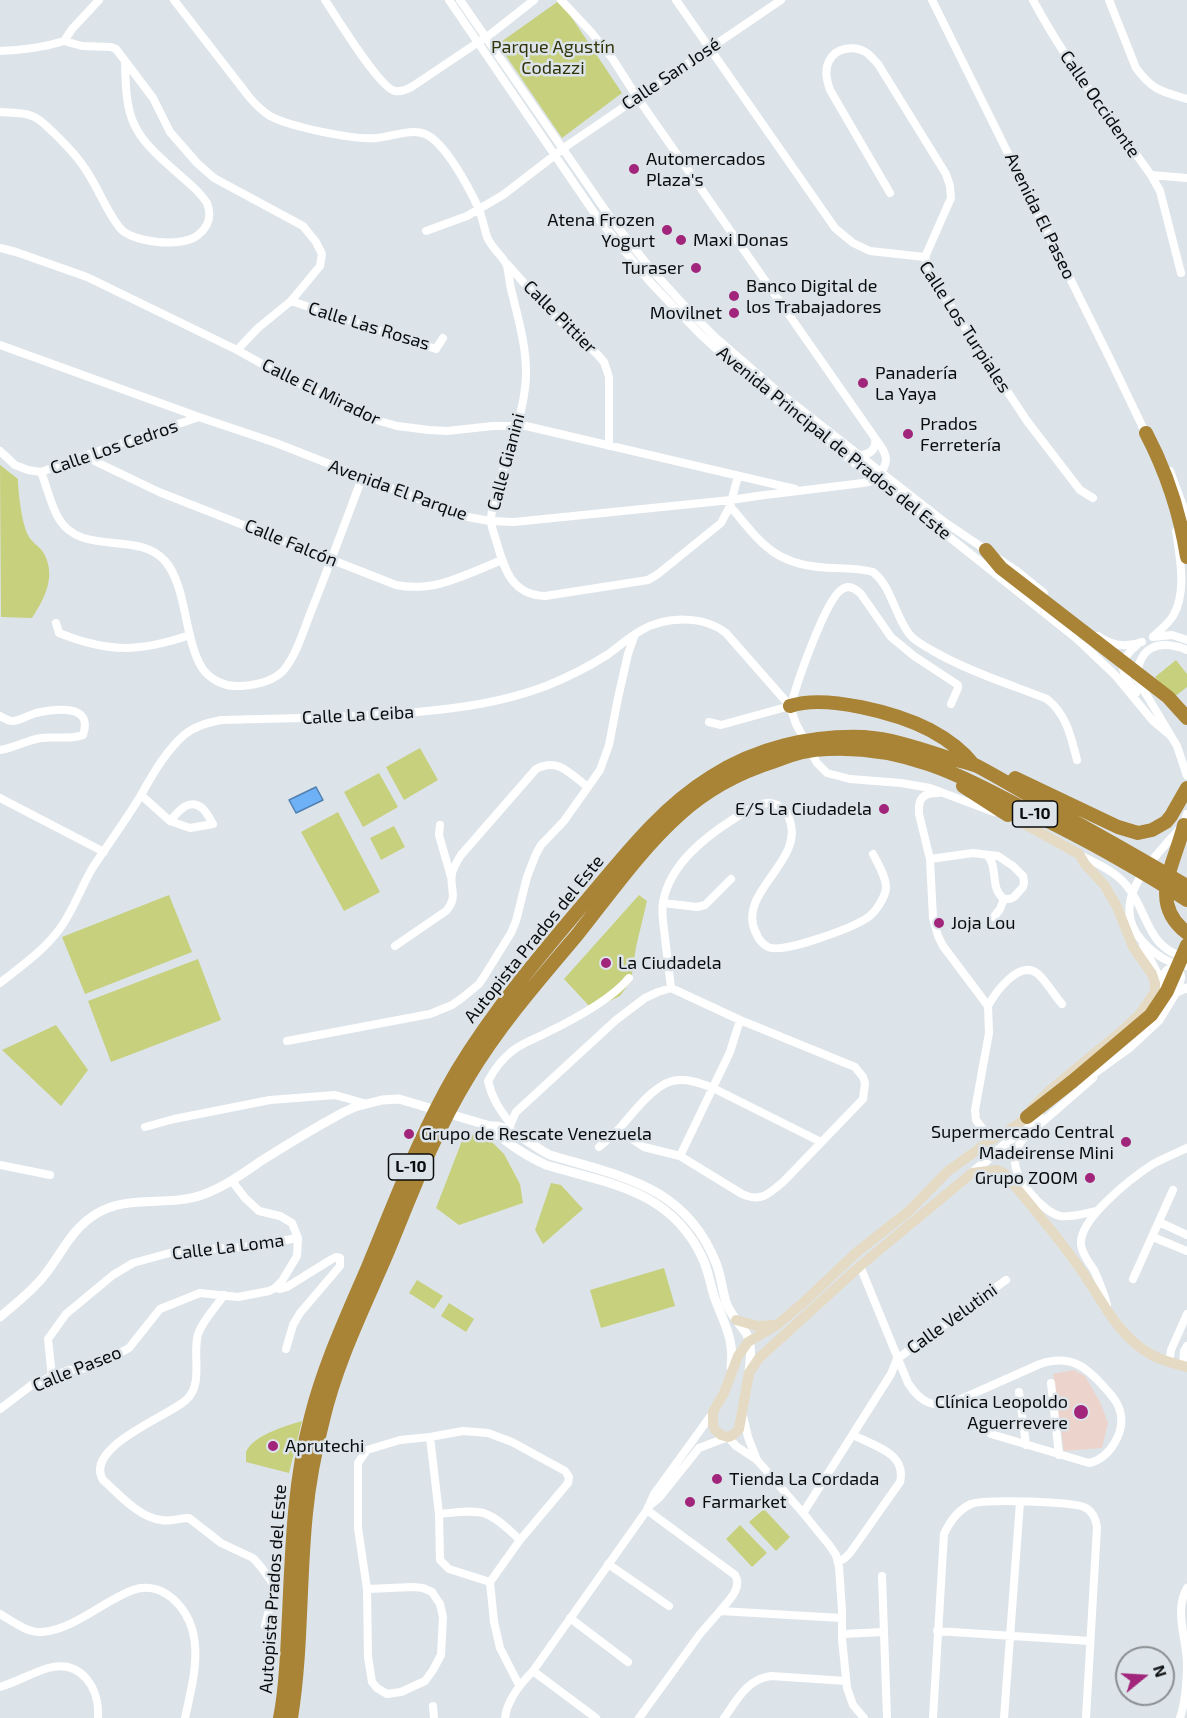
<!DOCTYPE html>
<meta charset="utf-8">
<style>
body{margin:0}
#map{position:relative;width:1187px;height:1718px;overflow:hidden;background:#dde4e9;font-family:"Exo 2",sans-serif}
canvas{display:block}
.north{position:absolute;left:1115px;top:1646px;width:60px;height:60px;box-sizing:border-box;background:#dde4e9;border:2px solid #898e91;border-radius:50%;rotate:72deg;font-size:16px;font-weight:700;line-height:24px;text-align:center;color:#0a0c0e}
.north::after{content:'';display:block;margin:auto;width:21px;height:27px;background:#a1267b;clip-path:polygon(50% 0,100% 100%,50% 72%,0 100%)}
</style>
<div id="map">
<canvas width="1187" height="1718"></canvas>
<div class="north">N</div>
</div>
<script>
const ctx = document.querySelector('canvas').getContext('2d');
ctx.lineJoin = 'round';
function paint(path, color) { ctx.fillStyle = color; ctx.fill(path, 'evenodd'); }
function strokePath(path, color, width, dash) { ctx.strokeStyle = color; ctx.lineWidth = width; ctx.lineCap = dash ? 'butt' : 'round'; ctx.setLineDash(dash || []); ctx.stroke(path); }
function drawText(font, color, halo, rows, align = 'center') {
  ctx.font = font + ' "Exo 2",sans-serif'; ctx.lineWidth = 5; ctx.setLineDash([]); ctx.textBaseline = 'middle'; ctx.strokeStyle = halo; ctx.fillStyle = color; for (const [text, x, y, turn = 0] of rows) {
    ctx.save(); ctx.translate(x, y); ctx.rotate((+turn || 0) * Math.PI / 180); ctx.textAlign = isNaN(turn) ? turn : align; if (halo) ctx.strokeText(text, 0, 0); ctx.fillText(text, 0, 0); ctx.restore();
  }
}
paint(new Path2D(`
 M1074,1370L1085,1376L1100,1402L1108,1423L1102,1448L1064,1451L1053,1374Z`), '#ecd3cb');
paint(new Path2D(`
 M560,0L622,93L562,138L498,44Z
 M0,465L18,479C18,492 22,524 28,535C31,542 39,546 43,552C57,575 45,598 32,618L1,617Z
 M1176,660L1187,674V687L1173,698L1155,677Z
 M420,748L438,780L404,800L386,767Z
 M379,773L398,807L363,827L344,792Z
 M338,812L380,892L344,911L301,832Z
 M394,826L405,847L381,860L370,838Z
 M169,895L192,952L85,994L62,937Z
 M639,895L647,901L636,947L631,981L620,996L592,1009L564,979Z
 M198,959L221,1020L111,1062L88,1001Z
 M56,1025L88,1070L61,1106L2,1050Z
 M465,1133L490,1140L504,1154L520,1184L523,1203L459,1225L436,1208Z
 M551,1183L561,1185L583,1209L543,1244L535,1230Z
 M664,1268L675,1306L601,1328L590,1290Z
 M417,1280L443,1296L434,1309L409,1293Z
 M449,1303L474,1319L466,1332L441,1316Z
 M302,1421L289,1473L246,1462C246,1460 246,1453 246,1452C253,1435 286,1426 302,1421Z
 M764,1509L790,1537L776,1551L749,1522Z
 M740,1525L767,1553L752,1567L726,1539Z`), '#c7d07d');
const water = new Path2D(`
 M316,787L323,800L296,813L289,800Z`);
paint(water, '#6eb1f7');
strokePath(water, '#5080b1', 1.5);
strokePath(new Path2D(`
 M174,0L250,98C256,105 262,111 270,116C291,127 353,140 376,138C391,137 411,128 425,134C445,142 469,188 478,207C482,216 484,227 487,237C492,249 505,258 507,266C509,274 509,281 511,289C518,318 527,347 526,378C524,407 515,434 506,461C500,480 493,499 491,518C490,525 494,533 496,540C504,568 511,595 545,596L648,580L658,574L721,523L730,506L738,476
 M325,0C336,16 379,88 395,91C401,92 408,89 413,86L492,33L534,0
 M449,0L597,217L650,282L699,333L737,368L860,468L889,489L1076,638L1115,675L1153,721L1171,736
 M460,0L612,220L650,268L691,313L715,337L776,390L943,521L989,552
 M561,0L591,32L612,58L637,97L875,438C877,449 870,455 860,455
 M676,0L835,228L853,243L870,251L925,257
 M932,0L1110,359L1146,434
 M1033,0C1066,62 1110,118 1151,175L1187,178
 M1109,0L1136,68C1152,90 1162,92 1187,99
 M64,41L82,46L111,47L116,49L153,98L170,132L197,163L214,178L303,226L316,242L322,254L320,266L291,301L258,328L237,350
 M64,41L72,29L99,0
 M0,51C23,50 42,48 64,41
 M0,112C10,113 22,112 32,116C41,119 47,127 54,133C67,146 80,159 89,175C100,192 107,212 120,228C132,243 183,248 198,235C209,226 212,216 207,203C199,190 185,180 174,170C130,132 126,118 125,61
 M1151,175L1160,191L1181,273
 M890,193L830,90C827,81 824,71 829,61C836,47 855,45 867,53C871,56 874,60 878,64L946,174L950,186L951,198L925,257
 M426,231L467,216L503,195L568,145L781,0
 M0,248L16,252L87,277L237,350L282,375L366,417L397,426L429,430L447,431L493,426H526L795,489
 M925,257L929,270L937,285L1027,421L1080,490L1093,498
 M507,264L551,313L597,354L604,362L609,377V446
 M291,301L436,349L443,338
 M0,345L199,417L276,443L462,516L490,521L514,522L731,500L757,496L863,483L876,480C890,461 889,457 875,438
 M0,451L15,465L28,470L41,472L84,456L199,417
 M84,456L159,492L396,585C434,593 467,574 502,560
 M1170,471L1187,517
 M41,472C47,487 51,506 59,519C82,557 138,530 165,561C187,586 184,639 202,668C211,681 226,687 241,686C256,685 272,682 283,671C296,656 303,632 310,614C328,569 345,523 362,478
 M730,506C758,539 771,562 818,567C836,569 855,567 873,572C892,587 895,617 910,635C916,642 925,646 933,651C968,671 1009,684 1047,699C1067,715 1071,737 1077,760
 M999,559L1017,571L1044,593
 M56,623L59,633C109,653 140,652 190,635
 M1098,636C1112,646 1126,648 1142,642
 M1153,637C1160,630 1168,624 1173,616C1187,593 1180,557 1176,531
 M1153,637L1172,635L1187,640
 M1187,650C1159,639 1138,646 1137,679L1177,746L1187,776
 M1136,693C1122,673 1115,663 1137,645
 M791,706C796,685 825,601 841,590C848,584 855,588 861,594L891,637L914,656L958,685V688L951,704
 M0,716C4,718 8,721 13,721C21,720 29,715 36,713C55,709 94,703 83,735C70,740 55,736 41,738C27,740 14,748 0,750
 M709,722L721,725L790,706
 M938,793C922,793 918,799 919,814L930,859L933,918L938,936L943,946L988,1006L989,1033L975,1110L976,1120L991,1140
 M141,795L170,821L190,828L213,824C210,819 206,811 202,808C188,797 177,813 170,821
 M0,798L104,852
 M1187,814C1184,827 1174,834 1166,844C1142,871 1111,908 1143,942C1154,954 1170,965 1187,966
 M440,825L439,835L451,877
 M1080,855C1096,863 1116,872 1127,886C1150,915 1145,945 1185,958
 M930,859L973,853L998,856L1013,866L1023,876L1024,882L1023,887L1014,897L1010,899H1004C989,888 999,867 987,855
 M663,903L697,907L705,905L731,879
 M994,917L1000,909L1004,899
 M1143,945L1161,980
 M395,946L446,911C459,896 449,889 452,873C454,866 458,860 461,855L536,769C558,757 570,774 588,787
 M0,983C21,966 45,950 61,927C74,909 81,887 93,867C109,843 126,820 141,795C153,774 165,752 184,735C195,726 207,723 221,720C286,718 352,718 417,712C461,708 504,702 546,686C566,678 588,667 607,655C618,647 628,638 640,631C665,616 703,615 726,633L790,706L796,724L817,763L827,773L850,779L901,783L930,788L994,812
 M671,988C669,972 667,955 665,938C664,927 661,914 663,902C670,864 705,837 735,818C747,811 763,798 777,805C782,807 787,812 789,818C807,861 735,892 756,933C758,938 762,944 768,947C783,954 852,928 867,918C875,913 885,898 886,888C886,876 878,864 873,854
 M1158,991C1160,985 1161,975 1166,971C1171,966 1181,969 1181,977C1181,981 1178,988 1176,992
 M988,1006C995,993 1020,958 1038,974C1047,982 1054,995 1062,1004
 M287,1041L430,1014L452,1005L462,998L479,984L485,975L511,933L516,921L527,877L536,854L541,845L564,821L600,770L609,745L618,698L628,654L635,634
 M1093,1078L1023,1139C1018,1145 1015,1153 1015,1160C1014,1179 1043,1212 1060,1216C1071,1218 1086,1213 1097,1211
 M510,1123C499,1109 492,1098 488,1081C494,1070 501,1060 511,1052C520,1044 532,1040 544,1034C571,1021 610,1001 629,978
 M145,1127L174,1119L270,1100L335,1095L367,1104
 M506,1134L516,1112L616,1020L645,998L658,992L671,988L740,1020L855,1067L863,1077L865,1083L863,1099L784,1181C770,1193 761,1203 742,1194L680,1156L644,1147L618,1130
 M599,1147C605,1142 611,1137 617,1131C631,1116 651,1087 672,1081C687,1078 700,1083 713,1088L821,1142
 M680,1156L730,1052L740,1020
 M0,1165L50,1175
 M1159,1222L1187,1235
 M1153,1237L1187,1251
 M860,1266L908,1383C919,1400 929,1407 950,1404L1040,1364C1070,1354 1086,1366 1105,1388C1111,1395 1118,1402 1120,1411C1126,1432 1109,1459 1089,1463L991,1434
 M1133,1279L1173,1190
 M275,1288L280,1289L287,1287L332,1259L336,1257L340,1258V1266L300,1313L293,1325L286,1349
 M224,1295C216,1307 203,1320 198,1334C192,1354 204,1385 186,1400C169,1416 83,1447 103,1480C119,1494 138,1517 161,1520C170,1522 179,1518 189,1518L221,1543L253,1558L261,1567L271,1581L273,1588L272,1598L265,1626
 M1107,1305C1104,1293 1099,1281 1094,1270C1089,1263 1082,1254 1081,1245C1078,1219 1133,1177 1153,1164C1164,1158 1176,1153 1187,1148
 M897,1359L1006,1280
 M1169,1362L1171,1350L1187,1314
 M1183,1366L1184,1351L1187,1346
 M52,1377L48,1339L66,1314L113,1275L133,1263L177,1251L244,1247L298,1238
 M1051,1383L1059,1455
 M1019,1392L1026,1445
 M0,1409L33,1384L69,1370L87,1368L105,1361L129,1348L160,1309L200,1293L238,1297L269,1291L275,1288L282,1281L297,1256L298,1238L292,1223L280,1216L259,1211L245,1198L232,1181
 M743,1416L748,1437L757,1460
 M430,1437L439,1514L440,1560L449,1569L490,1582
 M648,1507L659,1498L699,1448L728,1437L736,1446L757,1460L803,1513L830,1546L836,1555L839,1567L842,1610V1639L847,1688L853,1705L864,1718
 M647,1510L735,1575C743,1588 728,1601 720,1611
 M803,1513L891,1374L897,1359
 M439,1514C452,1513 474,1509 486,1514C499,1519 510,1531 520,1540
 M838,1562L845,1558L850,1553L900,1482C907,1453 874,1446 853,1435
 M608,1564L669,1606
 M882,1576L887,1718
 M367,1589L413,1587L423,1588L432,1592L440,1604L443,1617L441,1655L433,1670L425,1681L401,1692L387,1694L377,1688L372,1682L368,1657L367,1589L358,1528V1463L367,1450L400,1440L430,1437L463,1431L488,1433L512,1442L565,1471L569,1477L568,1483L520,1540L490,1582L494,1622L500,1648L519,1685
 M0,1614C12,1621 27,1633 42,1632C75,1629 103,1601 133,1590C147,1585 161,1589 172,1598C208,1629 194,1677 185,1718
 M570,1618L628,1662
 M937,1631L1090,1641
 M842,1634L884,1632
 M533,1671L596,1718
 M0,1687C16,1682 32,1673 48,1668C82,1659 100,1689 98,1718
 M433,1706L434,1718
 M505,1718C507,1700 521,1683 533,1671L647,1510L654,1494L712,1414
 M639,1718L700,1634L720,1611L842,1618
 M724,1718C737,1700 747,1679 771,1676L846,1681
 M933,1718L944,1534C950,1521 958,1510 971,1504C984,1499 1074,1501 1086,1508C1093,1512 1096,1520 1097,1527L1086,1718
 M1004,1718L1020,1502
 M1180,1718C1186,1700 1187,1680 1187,1662C1186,1637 1174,1610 1187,1588`), '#fff', 8);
strokePath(new Path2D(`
 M1076,1086L1130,1047L1159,1020L1176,992L1187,988
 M490,1126C504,1142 527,1156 546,1165C610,1184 670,1190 702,1257C708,1269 710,1283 714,1296C723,1322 735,1339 731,1367
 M972,1173L1039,1115
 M0,1317C15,1304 31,1292 43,1277C61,1255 71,1229 96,1214C128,1194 167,1207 202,1195C224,1187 242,1174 261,1161C288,1144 316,1127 344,1112L355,1107L382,1100L399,1099L490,1126C510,1124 531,1146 550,1155C620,1176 685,1185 716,1263C721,1275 722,1289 726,1302C730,1315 739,1322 746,1333C753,1345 750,1360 749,1373`), '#fff', 9);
strokePath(new Path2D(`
 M1008,815L1079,854L1085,864L1105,886L1117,907L1133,947L1152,974L1155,983V992L1139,1015L1124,1029L1050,1090L1032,1108L1027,1117L1017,1125L991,1140L948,1171L909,1211L857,1252L805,1301L777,1325L748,1342L738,1356L724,1393L713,1412V1425L715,1430L721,1435L728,1437L733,1435L739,1429L749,1373L759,1358L860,1266L972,1173L996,1170L1004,1173C1029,1203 1054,1232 1076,1263C1101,1296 1115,1335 1152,1355C1163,1361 1175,1364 1187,1367
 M736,1320L757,1326L774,1325`), '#e5dac3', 10);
strokePath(new Path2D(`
 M1146,433C1167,473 1180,513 1187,557
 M986,550L1001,568L1168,697L1187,718
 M790,706C826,694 897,713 930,730C947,739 962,750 974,765
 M1015,778L1118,827L1138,833L1152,830L1166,822L1171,816L1187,788
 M963,786L1008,815
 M1184,825C1175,864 1147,902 1187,933
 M1027,1117L1073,1081L1151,1015L1167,991L1187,945
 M280,1718C287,1684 287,1649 289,1615C292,1548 294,1481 311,1417C324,1365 347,1316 368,1267C395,1202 421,1132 457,1071C494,1010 541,954 587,900C625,855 661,808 711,777C756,748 811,735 864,737C893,739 921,749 949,758C959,761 970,762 979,767C1007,782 1035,799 1062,815C1104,838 1146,862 1187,886
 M291,1718C302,1650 299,1581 306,1513C309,1482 315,1451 323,1420C336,1364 362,1311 385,1258C410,1198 433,1135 467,1079C498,1027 538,981 577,935C609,895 641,849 679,815C706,790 740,772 775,761C792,754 810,749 828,749C909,745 967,779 1036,815C1064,829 1092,843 1119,859C1142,872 1165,886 1187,900`), '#a98336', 14);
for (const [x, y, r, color] of [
 [634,169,6,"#a1267b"],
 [667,230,6,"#a1267b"],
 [681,240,6,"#a1267b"],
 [696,268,6,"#a1267b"],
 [734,296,6,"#a1267b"],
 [734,313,6,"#a1267b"],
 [863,383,6,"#a1267b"],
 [908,434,6,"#a1267b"],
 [884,809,6,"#a1267b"],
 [939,923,6,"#a1267b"],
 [606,963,6,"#a1267b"],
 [409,1134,6,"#a1267b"],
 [1126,1142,6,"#a1267b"],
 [1090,1178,6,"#a1267b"],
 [1081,1412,8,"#a1267b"],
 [273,1446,6,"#a1267b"],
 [717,1479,6,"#a1267b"],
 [690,1502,6,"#a1267b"]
]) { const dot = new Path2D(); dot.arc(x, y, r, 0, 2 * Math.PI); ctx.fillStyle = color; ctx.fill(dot); strokePath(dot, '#dde4e9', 2); }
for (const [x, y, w] of [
 [1035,814,45],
 [411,1167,45]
]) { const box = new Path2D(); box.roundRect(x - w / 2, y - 13, w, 26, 4.5); ctx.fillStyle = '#dde4e9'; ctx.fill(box); strokePath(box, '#0a0c0e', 1.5); }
drawText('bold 16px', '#0a0c0e', null, [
 ["L-10",1035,814],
 ["L-10",411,1167]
]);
drawText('18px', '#31340a', '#dde4e9', [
 ["Parque Agustín",553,47],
 ["Codazzi",553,68]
]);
drawText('18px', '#0a0c0e', '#dde4e9', [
 ["Calle San José",671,74,-34],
 ["Calle Occidente",1100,104,55],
 ["Avenida El Paseo",1040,216,64],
 ["Calle Pittier",560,317,45],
 ["Calle Las Rosas",369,326,17],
 ["Calle Los Turpiales",965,327,57],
 ["Calle El Mirador",321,392,26],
 ["Avenida Principal de Prados del Este",834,443,39],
 ["Calle Los Cedros",114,447,-19],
 ["Calle Gianini",506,462,-75],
 ["Avenida El Parque",398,490,20],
 ["Calle Falcón",291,543,22],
 ["Calle La Ceiba",358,715,-3],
 ["Autopista Prados del Este",534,939,-51],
 ["Calle La Loma",228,1247,-7],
 ["Calle Velutini",952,1319,-36],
 ["Calle Paseo",77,1369,-22],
 ["Autopista Prados del Este",273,1589,-86]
]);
drawText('18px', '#0a0c0e', '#dde4e9', [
 ["Automercados",646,159],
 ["Plaza's",646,180],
 ["Atena Frozen",655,220,"right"],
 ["Yogurt",655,241,"right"],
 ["Maxi Donas",693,240],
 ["Turaser",684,268,"right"],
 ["Banco Digital de",746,286],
 ["los Trabajadores",746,307],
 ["Movilnet",722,313,"right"],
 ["Panadería",875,373],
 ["La Yaya",875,394],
 ["Prados",920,424],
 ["Ferretería",920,445],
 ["E/S La Ciudadela",872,809,"right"],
 ["Joja Lou",951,923],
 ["La Ciudadela",618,963],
 ["Supermercado Central",1114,1132,"right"],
 ["Madeirense Mini",1114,1153,"right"],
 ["Grupo de Rescate Venezuela",421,1134],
 ["Grupo ZOOM",1078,1178,"right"],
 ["Clínica Leopoldo",1068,1402,"right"],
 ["Aguerrevere",1068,1423,"right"],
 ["Aprutechi",285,1446],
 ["Tienda La Cordada",729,1479],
 ["Farmarket",702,1502]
], 'left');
</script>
